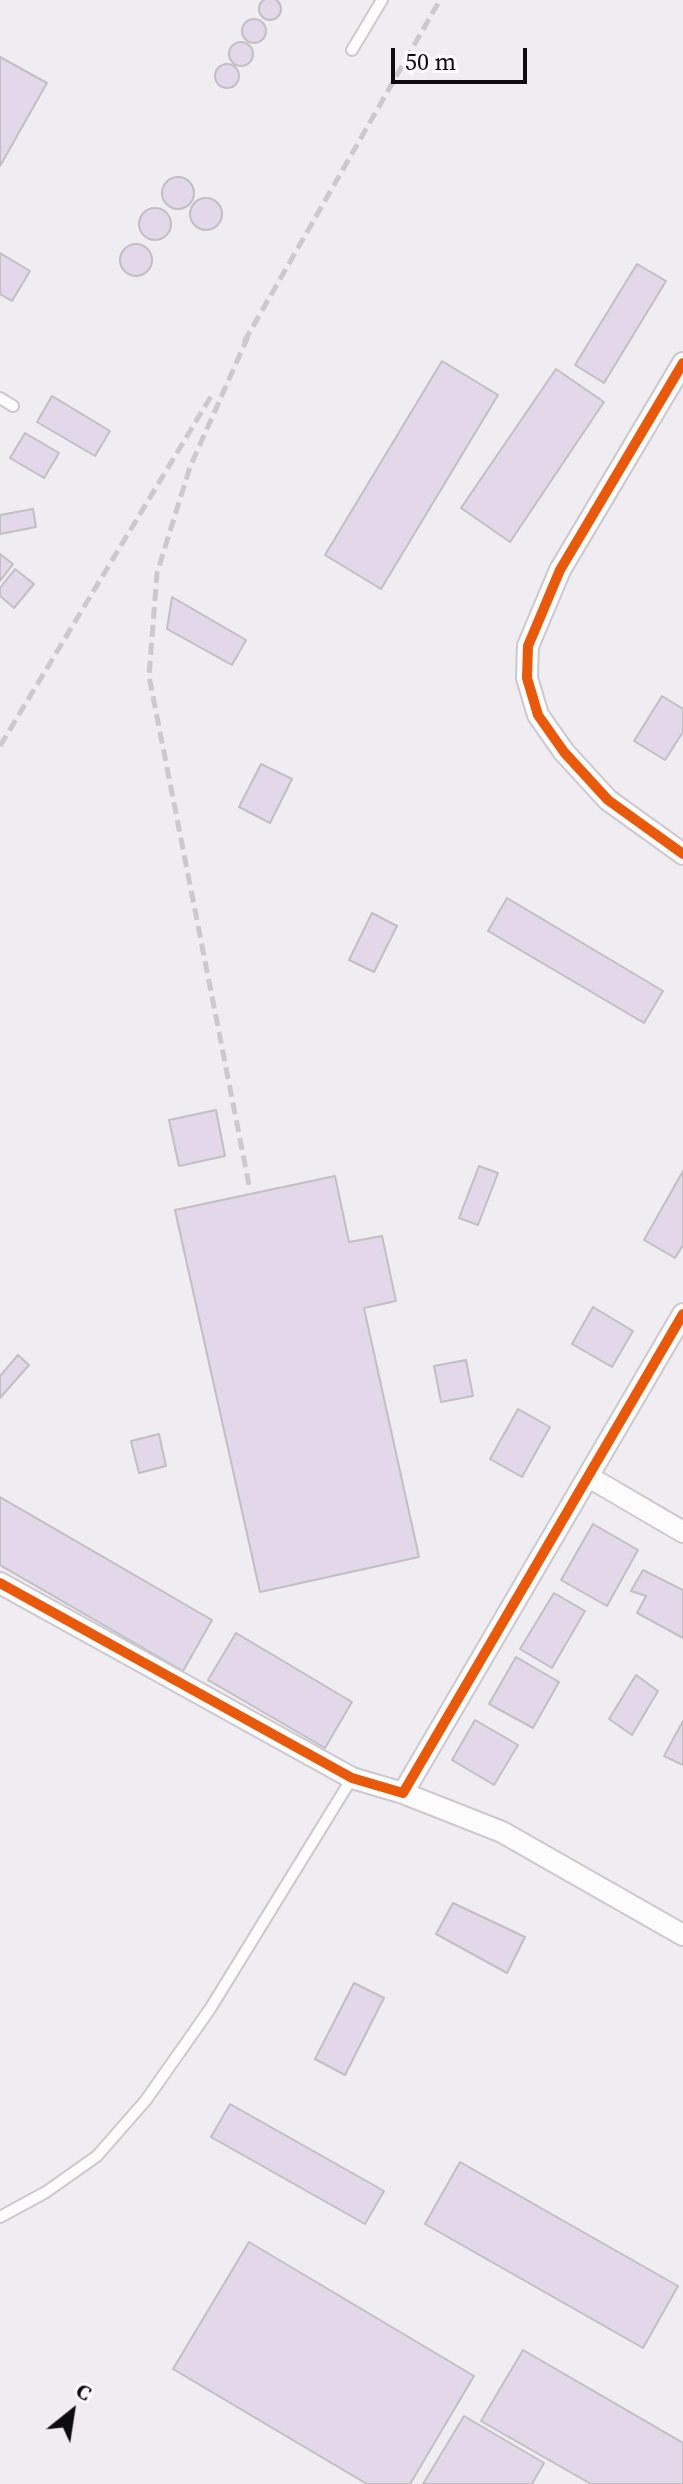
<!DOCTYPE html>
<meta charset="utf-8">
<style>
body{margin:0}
#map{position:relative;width:683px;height:2484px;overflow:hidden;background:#efedf1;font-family:"Source Serif 4",serif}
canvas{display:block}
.north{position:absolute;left:32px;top:2372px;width:80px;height:80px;-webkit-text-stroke:6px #fcf9ff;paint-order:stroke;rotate:30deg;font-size:22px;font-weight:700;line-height:32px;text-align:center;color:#0d0c0e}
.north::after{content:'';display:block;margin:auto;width:28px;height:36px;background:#0d0c0e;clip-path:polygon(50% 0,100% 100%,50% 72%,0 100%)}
.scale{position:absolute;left:391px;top:48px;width:136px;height:36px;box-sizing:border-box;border:4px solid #0d0c0e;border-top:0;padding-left:10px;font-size:24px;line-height:28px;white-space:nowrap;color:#0d0c0e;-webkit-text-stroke:6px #fcf9ff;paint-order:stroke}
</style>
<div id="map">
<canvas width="683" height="2484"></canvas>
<div class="north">С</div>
<div class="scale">50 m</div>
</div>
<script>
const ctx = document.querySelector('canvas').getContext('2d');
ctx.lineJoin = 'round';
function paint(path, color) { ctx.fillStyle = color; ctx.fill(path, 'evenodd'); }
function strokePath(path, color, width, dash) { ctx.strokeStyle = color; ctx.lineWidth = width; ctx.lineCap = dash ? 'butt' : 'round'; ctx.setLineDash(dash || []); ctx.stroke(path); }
const building = new Path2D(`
 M259 9a11 11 0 1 1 22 0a11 11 0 1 1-22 0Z
 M242 31a12 12 0 1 1 24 0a12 12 0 1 1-24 0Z
 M229 54a12 12 0 1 1 24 0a12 12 0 1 1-24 0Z
 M0,57L47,83L0,166Z
 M215 76a12 12 0 1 1 24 0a12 12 0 1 1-24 0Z
 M162 193a16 16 0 1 1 32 0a16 16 0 1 1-32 0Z
 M190 214a16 16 0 1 1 32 0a16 16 0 1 1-32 0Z
 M139 224a16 16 0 1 1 32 0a16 16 0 1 1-32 0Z
 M120 260a16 16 0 1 1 32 0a16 16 0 1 1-32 0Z
 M0,253L30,271L12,301L0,294Z
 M637,264L666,281L604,383L575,365Z
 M442,361L498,395L381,589L325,555Z
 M556,369L604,402L510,542L461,508Z
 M52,396L110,431L95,456L37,422Z
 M25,433L59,453L44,478L10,458Z
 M33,509L36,527L0,534V515Z
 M0,554L13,564L0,581Z
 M15,569L34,584L14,608L0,596V588Z
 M172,597L246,640L232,665L167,629Z
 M662,696L683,709V732L665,760L634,741Z
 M261,764L292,779L270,823L239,807Z
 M507,898L663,991L644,1023L488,931Z
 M372,913L397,926L374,972L349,960Z
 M216,1110L225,1156L179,1166L169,1120Z
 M479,1166L498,1173L478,1225L459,1218Z
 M683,1171V1245L675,1258L644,1240Z
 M335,1176L349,1242L382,1236L396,1301L364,1308L419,1557L260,1592L175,1210Z
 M593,1307L633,1331L612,1367L572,1344Z
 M18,1355L29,1365L0,1398V1376Z
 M466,1360L473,1396L441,1402L434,1366Z
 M518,1409L550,1427L522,1477L490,1459Z
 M159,1434L166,1466L139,1473L131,1441Z
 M0,1497L212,1620L183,1671L0,1565Z
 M593,1524L638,1550L607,1606L561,1580Z
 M643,1570L683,1590V1638L637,1613L646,1596L631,1591Z
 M554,1593L585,1611L552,1668L520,1649Z
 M236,1633L352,1702L325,1748L208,1680Z
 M516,1657L559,1682L533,1728L489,1704Z
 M636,1675L658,1691L632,1735L609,1719Z
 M475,1720L518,1745L494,1785L452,1760Z
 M683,1721V1765L664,1756Z
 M453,1903L525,1937L507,1973L436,1934Z
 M354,1983L384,1998L345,2075L315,2059Z
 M230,2104L384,2191L365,2224L211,2137Z
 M460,2162L678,2286L643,2348L425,2224Z
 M249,2242L474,2376L410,2484H367L173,2369Z
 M523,2350L683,2443V2484H591L481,2421Z
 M464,2416L544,2463L532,2484H423Z`);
paint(building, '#e2d8e9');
strokePath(building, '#c1bfc2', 2);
const service = new Path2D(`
 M352,50L382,0
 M0,398L13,406
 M0,2217L46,2192L97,2156L146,2100L210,2009L352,1778`);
const minor = new Path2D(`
 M683,363L560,570L528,646L527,678L538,715L564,752L608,800L683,854
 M589,1477L683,1532
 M0,1583L352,1778L403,1793L683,1314
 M403,1793L502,1832L683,1935`);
strokePath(service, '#cbc9cd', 14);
strokePath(minor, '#cbc9cd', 24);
strokePath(service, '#fdfcfd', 10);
strokePath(minor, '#fdfcfd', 20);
strokePath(new Path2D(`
 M244,342L440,0
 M0,746L213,393
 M249,1185L149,676L157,573L190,467L250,332`), '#cac9cb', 5, [12, 6]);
strokePath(new Path2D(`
 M683,363L560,570L528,646L527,678L538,715L564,752L608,800L683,854
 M0,1583L352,1778L403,1793L683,1314`), '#e8590c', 10);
</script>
